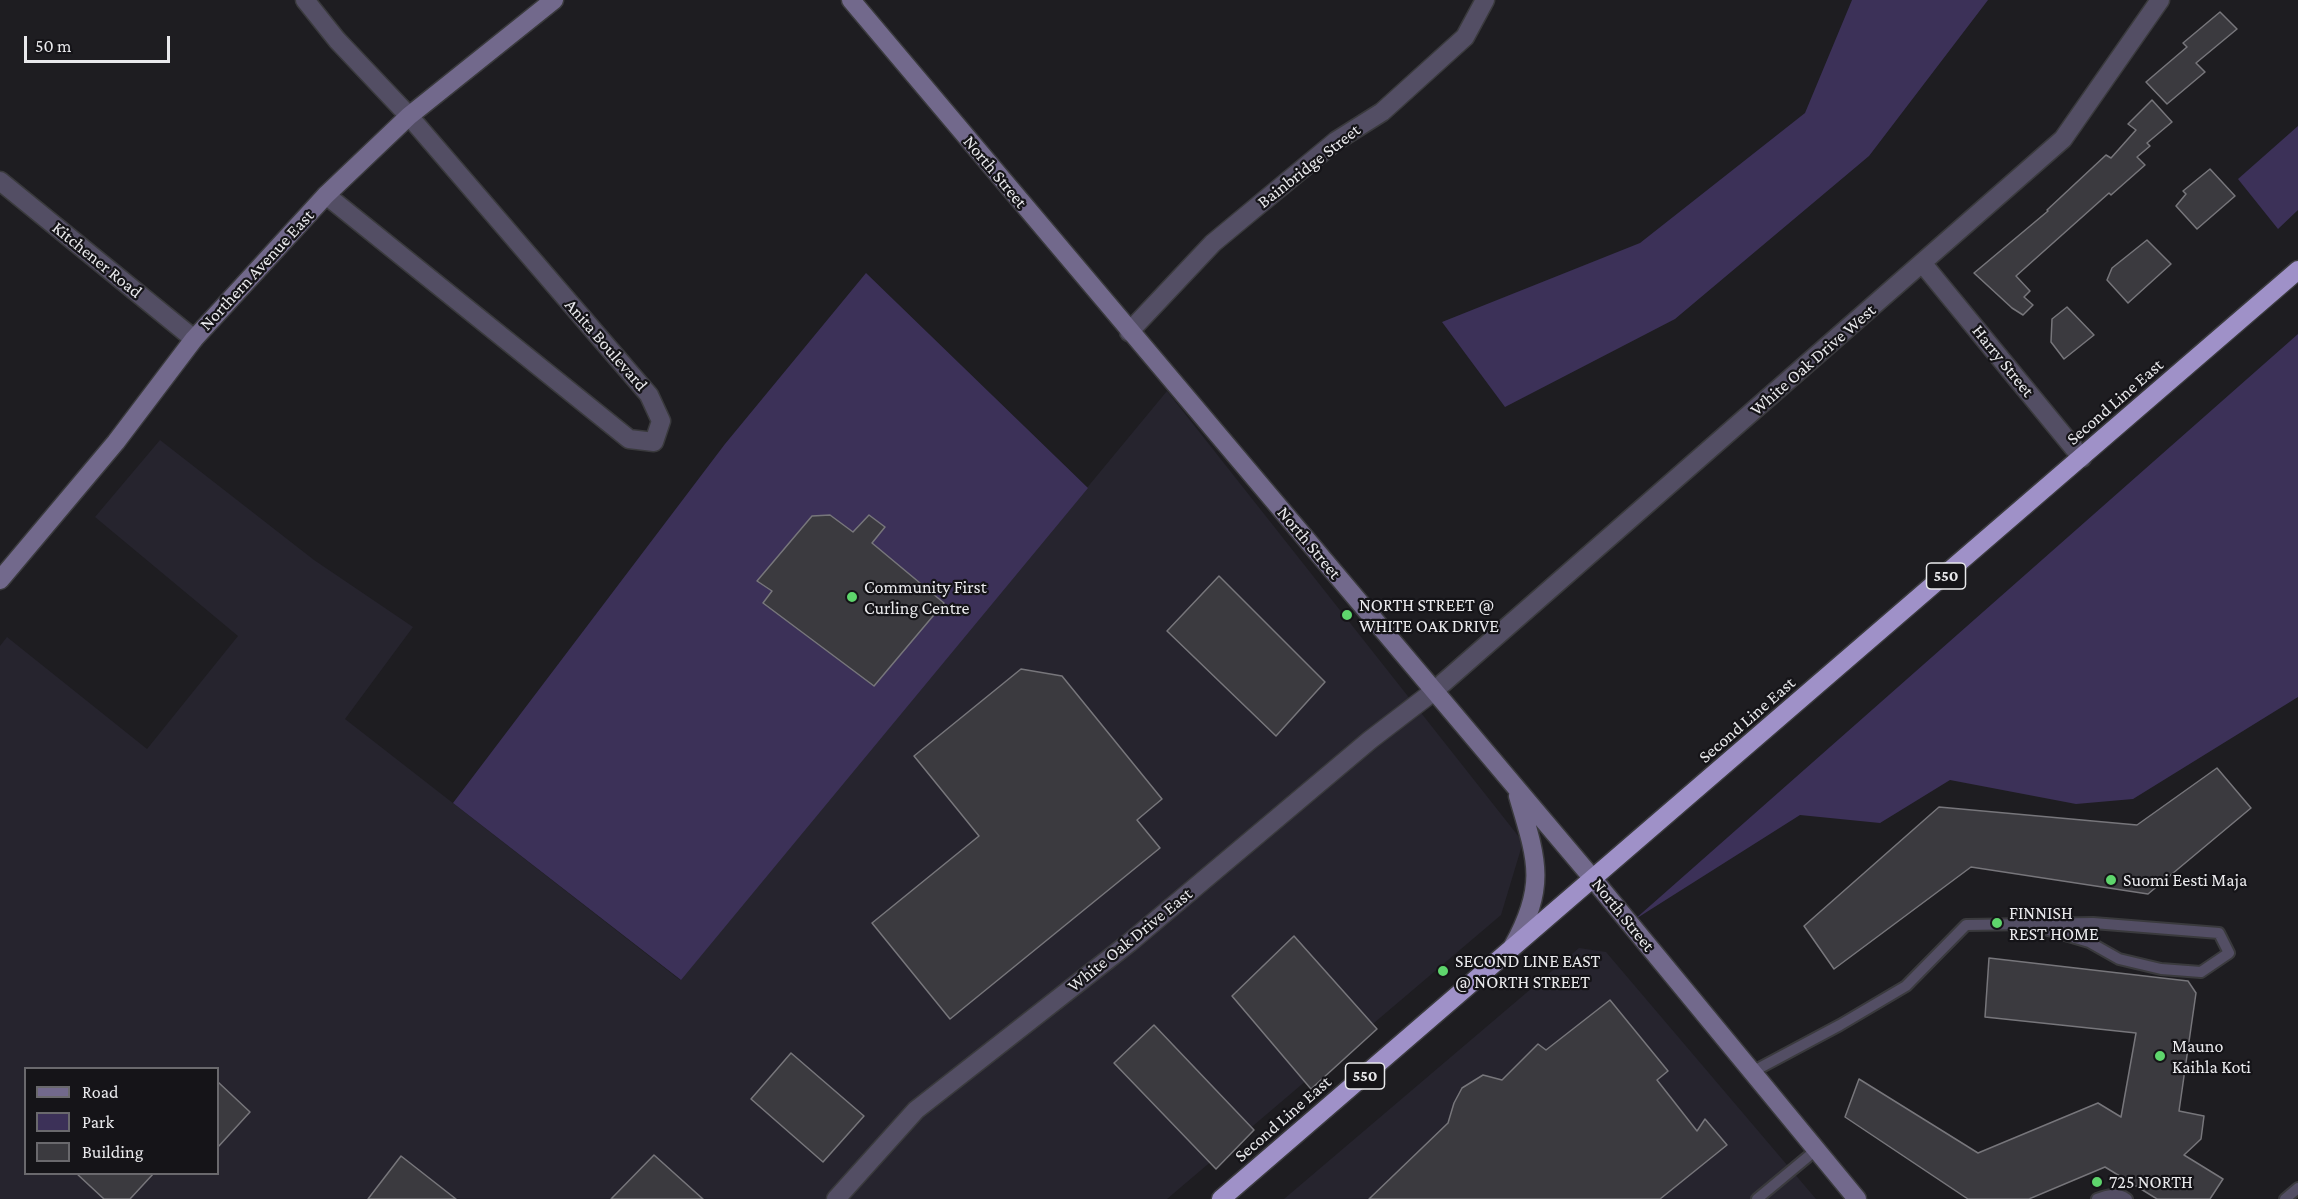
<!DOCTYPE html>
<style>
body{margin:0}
#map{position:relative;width:2298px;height:1199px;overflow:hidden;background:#1e1d21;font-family:"Crimson Pro",serif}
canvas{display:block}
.legend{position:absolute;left:24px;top:1067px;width:195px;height:108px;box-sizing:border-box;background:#151418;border:2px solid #6a696d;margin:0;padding:8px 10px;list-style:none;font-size:18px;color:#e9e9ec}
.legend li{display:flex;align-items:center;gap:12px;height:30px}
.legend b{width:30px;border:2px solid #6a696d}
.scale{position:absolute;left:24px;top:36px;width:146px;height:27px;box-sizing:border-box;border:3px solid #e9e9ec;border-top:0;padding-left:8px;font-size:18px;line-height:21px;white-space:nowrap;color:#e9e9ec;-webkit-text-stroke:4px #151418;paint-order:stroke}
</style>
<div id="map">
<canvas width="2298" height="1199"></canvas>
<ul class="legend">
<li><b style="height:8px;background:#72698c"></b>Road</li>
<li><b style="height:16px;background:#3c3158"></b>Park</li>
<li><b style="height:16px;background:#3b3a3f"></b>Building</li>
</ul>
<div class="scale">50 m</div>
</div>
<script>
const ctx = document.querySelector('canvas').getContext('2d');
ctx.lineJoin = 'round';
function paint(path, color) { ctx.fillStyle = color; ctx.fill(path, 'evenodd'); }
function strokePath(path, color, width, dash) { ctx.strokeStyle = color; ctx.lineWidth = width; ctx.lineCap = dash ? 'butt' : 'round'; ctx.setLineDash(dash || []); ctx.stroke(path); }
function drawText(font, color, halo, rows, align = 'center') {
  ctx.font = font + ' "Crimson Pro",serif'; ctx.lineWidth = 4.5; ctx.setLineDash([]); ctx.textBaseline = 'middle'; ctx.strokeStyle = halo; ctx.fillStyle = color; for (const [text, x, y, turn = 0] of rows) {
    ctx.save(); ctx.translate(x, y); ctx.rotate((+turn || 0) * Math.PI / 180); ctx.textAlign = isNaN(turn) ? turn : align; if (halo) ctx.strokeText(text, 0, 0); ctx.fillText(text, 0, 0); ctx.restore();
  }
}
paint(new Path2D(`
 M1167,391L1523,842L1501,915L1167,1199H0V646L7,637L147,749L238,636L95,517L160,440L314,560L413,627L345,719L680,980ZM26,1068H218V1174H26Z
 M1579,948L1606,952L1816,1199H1284Z`), '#26242e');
paint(new Path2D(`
 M1852,0H1988L1869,156L1675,319L1505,407L1442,322L1640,243L1805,113Z
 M2298,126V210L2278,229L2238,179Z
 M866,273L1088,488L681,980L453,803L725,444Z
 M2298,334V697L2133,799L2076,804L1950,780L1880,823L1800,815L1634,920Z`), '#3c3158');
const building = new Path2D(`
 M2220,12L2237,29L2196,63L2205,72L2167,104L2146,82L2187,47L2183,43Z
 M2152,100L2172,122L2147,143L2150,146L2137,157L2145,165L2111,195L2109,193L2016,276L2030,291L2024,297L2033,305L2023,315L2012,308L1974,273L2048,211L2047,210L2106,155L2111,158L2136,130L2128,124Z
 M2210,169L2235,196L2197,229L2176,206L2186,194L2183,191Z
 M2147,240L2171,264L2128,303L2107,280L2112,268Z
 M2067,307L2094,335L2064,359L2051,342L2052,319Z
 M830,515L853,532L869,515L885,527L872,543L944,603L874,686L763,603L772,591L757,581L812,516Z
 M1219,576L1325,682L1276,736L1167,631Z
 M1021,669L1062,676L1162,799L1137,820L1160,848L950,1019L872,923L979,836L914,756Z
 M2217,768L2251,808L2148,894L1971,867L1834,969L1804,926L1939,807L2137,825Z
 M1294,936L1377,1029L1311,1089L1232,996Z
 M1989,958L2188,981L2196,993L2179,1111L2204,1116L2201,1139L2184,1155L2223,1179L2210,1199H2157L2105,1167L2029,1199H1968L1845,1117L1859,1079L1978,1153L2098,1103L2121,1117L2136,1033L1985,1017Z
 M1610,1000L1668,1071L1657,1080L1697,1131L1705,1119L1727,1145L1660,1199H1369L1448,1123L1454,1103L1462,1088L1483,1075L1502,1080L1538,1044L1546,1050Z
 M1154,1025L1254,1130L1216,1169L1114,1063Z
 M791,1053L864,1116L823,1162L751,1099Z
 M218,1082L250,1112L218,1147Z
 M654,1155L703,1199H611Z
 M401,1156L456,1199H368Z
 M76,1173H154L130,1199H104Z`);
paint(building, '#3b3a3f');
strokePath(building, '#77767b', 1.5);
const lane = new Path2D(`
 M1752,1072L1840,1025L1906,986L1966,925L2093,923L2219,933L2229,953L2201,972L2161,969L2119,959L2089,942L2028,924
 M1757,1199L1816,1150
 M2097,1199C2107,1195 2117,1192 2127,1199
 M2285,1199L2298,1188`);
const street = new Path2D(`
 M305,0L337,40L409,116L649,395L661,421L654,442L629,439L326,195
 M0,181L194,339
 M1923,264L2082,458
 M1129,332L1213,243L1336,141L1382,112L1465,37L1485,0
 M836,1199L916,1110L1129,943L1370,740L1434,691L2063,139L2160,0`);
const secondary = new Path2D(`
 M851,0L1594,880L1857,1199
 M0,580L116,442L194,339L326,195L409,116L554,0
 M1513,946C1547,885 1537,860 1518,796`);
const highway = new Path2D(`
 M1221,1199L2298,270`);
strokePath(lane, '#3a3a3d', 14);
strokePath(street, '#3a3a3d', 21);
strokePath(secondary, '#3a3a3d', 21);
strokePath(highway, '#3a3a3d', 21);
strokePath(lane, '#534e64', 10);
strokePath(street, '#534e64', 18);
strokePath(secondary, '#72698c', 18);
strokePath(highway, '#9f91c8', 18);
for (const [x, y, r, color] of [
 [852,597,6,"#5ed56c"],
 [1347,615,6,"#5ed56c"],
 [2111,880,6,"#5ed56c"],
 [1997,923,6,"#5ed56c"],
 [1443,971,6,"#5ed56c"],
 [2160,1056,6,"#5ed56c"],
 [2097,1182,6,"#5ed56c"]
]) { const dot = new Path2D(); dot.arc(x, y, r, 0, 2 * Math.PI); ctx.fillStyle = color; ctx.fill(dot); strokePath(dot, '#151418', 2); }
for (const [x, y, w] of [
 [1946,576,39],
 [1365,1076,39]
]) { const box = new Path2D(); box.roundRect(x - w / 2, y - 13, w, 26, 4.5); ctx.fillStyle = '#151418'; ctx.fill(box); strokePath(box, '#e9e9ec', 1.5); }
drawText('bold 16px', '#e9e9ec', null, [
 ["550",1946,576],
 ["550",1365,1076]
]);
drawText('18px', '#e9e9ec', '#151418', [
 ["Bainbridge Street",1309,166,-38],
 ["North Street",995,172,50],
 ["Kitchener Road",97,260,39],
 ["Northern Avenue East",257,270,-47],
 ["Anita Boulevard",606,345,49],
 ["White Oak Drive West",1813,360,-41],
 ["Harry Street",2003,361,51],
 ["Second Line East",2115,402,-41],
 ["North Street",1309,543,50],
 ["Second Line East",1747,720,-41],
 ["North Street",1623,915,51],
 ["White Oak Drive East",1130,940,-39],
 ["Second Line East",1283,1119,-41]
]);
drawText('18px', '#e9e9ec', '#151418', [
 ["Community First",864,587],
 ["Curling Centre",864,608],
 ["NORTH STREET @",1359,605],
 ["WHITE OAK DRIVE",1359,626],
 ["Suomi Eesti Maja",2123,880],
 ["FINNISH",2009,913],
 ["REST HOME",2009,934],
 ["SECOND LINE EAST",1455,961],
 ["@ NORTH STREET",1455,982],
 ["Mauno",2172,1046],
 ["Kaihla Koti",2172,1067],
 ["725 NORTH",2109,1182]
], 'left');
</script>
